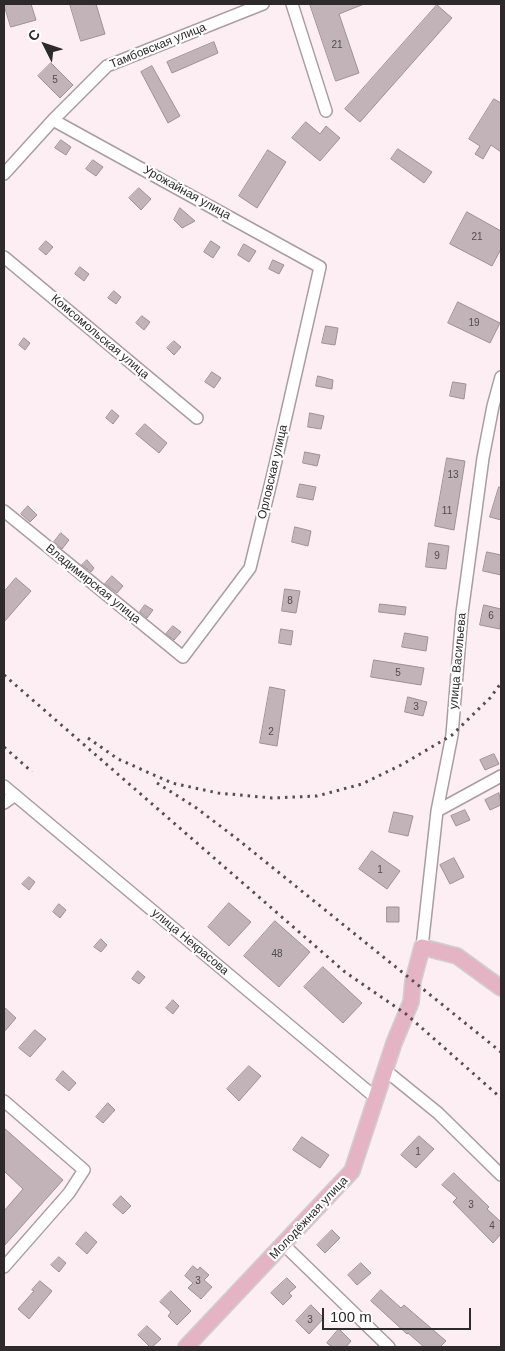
<!DOCTYPE html>
<meta charset="utf-8">
<style>
body{margin:0}
#map{position:relative;width:505px;height:1351px;overflow:hidden;background:#fceef2;font-family:Helvetica,sans-serif}
canvas{display:block}
.frame{position:absolute;inset:0;border:5px solid #2e292b;pointer-events:none}
.north{position:absolute;left:20px;top:20px;width:50px;height:50px;-webkit-text-stroke:4px #fff;paint-order:stroke;rotate:311deg;font-size:14px;font-weight:700;line-height:20px;text-align:center;color:#2e292b}
.north::after{content:'';display:block;margin:auto;width:18px;height:22px;background:#2e292b;clip-path:polygon(50% 0,100% 100%,50% 72%,0 100%)}
.scale{position:absolute;left:322px;top:1308px;width:149px;height:22px;box-sizing:border-box;border:2px solid #2e292b;border-top:0;padding-left:6px;font-size:15px;line-height:18px;white-space:nowrap;color:#2e292b;-webkit-text-stroke:4px #fff;paint-order:stroke}
</style>
<div id="map">
<canvas width="505" height="1351"></canvas>
<div class="frame"></div>
<div class="north">С</div>
<div class="scale">100 m</div>
</div>
<script>
const ctx = document.querySelector('canvas').getContext('2d');
ctx.lineJoin = 'round';
function paint(path, color) { ctx.fillStyle = color; ctx.fill(path, 'evenodd'); }
function strokePath(path, color, width, dash) { ctx.strokeStyle = color; ctx.lineWidth = width; ctx.lineCap = dash ? 'butt' : 'round'; ctx.setLineDash(dash || []); ctx.stroke(path); }
function drawText(font, color, halo, rows, align = 'center') {
  ctx.font = font + ' Helvetica,sans-serif'; ctx.lineWidth = 4.5; ctx.setLineDash([]); ctx.textBaseline = 'middle'; ctx.strokeStyle = halo; ctx.fillStyle = color; for (const [text, x, y, turn = 0] of rows) {
    ctx.save(); ctx.translate(x, y); ctx.rotate((+turn || 0) * Math.PI / 180); ctx.textAlign = isNaN(turn) ? turn : align; if (halo) ctx.strokeText(text, 0, 0); ctx.fillText(text, 0, 0); ctx.restore();
  }
}
const building = new Path2D(`
 M4,4H31L36,20L11,27Z
 M70,4H96L105,34L81,41Z
 M310,4H364L339,14L359,73L336,81Z
 M437,5L452,18L360,122L345,109Z
 M214,42L218,53L172,73L167,62Z
 M51,63L73,85L60,98L38,76Z
 M152,66L180,116L168,123L141,72Z
 M494,99L501,103V152L491,145L483,159L475,154L480,146L469,139Z
 M306,122L320,134L326,126L340,138L320,161L292,138Z
 M61,140L71,147L66,155L55,148Z
 M398,149L432,172L424,183L391,159Z
 M268,150L286,162L257,208L239,196Z
 M93,160L103,167L96,176L86,169Z
 M139,188L151,199L141,210L129,198Z
 M180,208L195,221L182,228L174,220Z
 M467,212L501,231V249L492,266L450,244Z
 M46,241L53,247L46,255L39,249Z
 M211,241L220,247L213,258L204,252Z
 M244,244L256,251L249,262L238,255Z
 M273,260L284,265L279,274L269,269Z
 M80,267L89,274L84,281L75,274Z
 M114,291L121,297L116,304L108,298Z
 M458,302L500,323L490,343L448,323Z
 M142,316L150,322L144,330L136,323Z
 M326,326L338,328L335,345L322,343Z
 M24,338L30,343L25,350L19,345Z
 M174,341L181,347L174,355L167,348Z
 M212,372L221,378L214,388L205,382Z
 M318,376L333,380L332,389L316,386Z
 M453,382L466,384L464,399L450,396Z
 M112,410L119,416L113,424L106,418Z
 M310,413L324,416L321,429L308,427Z
 M145,424L167,443L159,453L136,434Z
 M305,452L320,455L317,466L303,463Z
 M447,458L465,461L454,530L435,526Z
 M300,484L316,487L313,500L297,497Z
 M499,487H501V520L490,517Z
 M28,506L37,515L30,522L21,514Z
 M295,527L311,531L308,546L292,542Z
 M61,533L69,540L62,549L54,542Z
 M429,543L449,546L446,569L426,567Z
 M487,552L501,555V575L483,571Z
 M87,560L94,568L91,572L82,565Z
 M112,576L123,586L117,593L105,584Z
 M16,578L31,591L4,622V592Z
 M285,589L300,591L296,613L282,611Z
 M380,604L406,607L405,615L379,612Z
 M145,605L153,610L147,618L140,612Z
 M484,605L501,609L500,629L480,625Z
 M173,626L181,632L174,640L166,634Z
 M281,629L293,631L291,645L279,643Z
 M405,633L428,637L426,651L402,647Z
 M374,660L424,668L421,685L371,677Z
 M270,687L285,690L277,746L260,743Z
 M408,697L427,702L423,716L405,712Z
 M494,754L499,764L485,770L480,760Z
 M499,793L501,805L490,810L485,800Z
 M465,810L470,820L456,826L451,816Z
 M394,812L413,816L408,836L389,832Z
 M372,851L400,871L387,889L359,869Z
 M454,858L464,877L450,884L440,865Z
 M29,877L35,882L29,890L22,884Z
 M229,903L251,922L229,946L208,927Z
 M59,904L66,910L60,918L53,912Z
 M387,907H399V922H387Z
 M275,921L310,952L279,987L244,956Z
 M101,939L107,945L101,952L94,947Z
 M323,967L362,1003L343,1023L304,987Z
 M138,971L145,977L139,984L132,979Z
 M173,1000L179,1006L173,1014L166,1008Z
 M4,1007L16,1018L4,1032Z
 M35,1030L46,1039L30,1057L19,1048Z
 M249,1066L261,1076L239,1101L227,1089Z
 M63,1071L76,1083L69,1091L56,1080Z
 M108,1103L115,1110L103,1123L96,1117Z
 M4,1128L63,1180L4,1246V1211L23,1189L4,1171Z
 M419,1136L434,1149L416,1168L401,1155Z
 M302,1137L329,1155L320,1168L293,1150Z
 M454,1173L489,1207L487,1209L501,1222V1234L493,1243L453,1202L457,1198L442,1185Z
 M121,1196L131,1206L123,1214L113,1205Z
 M332,1230L340,1238L325,1253L317,1245Z
 M86,1232L97,1242L87,1254L76,1244Z
 M59,1257L66,1263L59,1272L51,1265Z
 M361,1263L371,1273L357,1285L348,1275Z
 M193,1266L198,1270L200,1267L209,1275L204,1280L212,1287L201,1299L188,1288L193,1283L185,1276Z
 M287,1278L296,1287L289,1293L292,1296L283,1305L271,1293Z
 M40,1281L52,1291L29,1319L18,1309L34,1291L32,1290Z
 M381,1290L401,1308L404,1305L446,1341L440,1347H424L408,1333L407,1334L371,1301Z
 M171,1291L191,1311L177,1325L168,1316L171,1312L160,1302Z
 M311,1305L324,1318L309,1334L296,1321Z
 M147,1326L161,1339L152,1347H150L138,1335Z
 M339,1329L351,1341L346,1347H332L327,1343Z`);
paint(building, '#c1b3b7');
strokePath(building, '#9e9195', 1);
const minor = new Path2D(`
 M292,4L326,111
 M4,174L53,120L107,66L263,4
 M4,257L197,418
 M4,511L183,657L250,568L273,474L320,267L53,120
 M4,786L376,1098
 M4,803L15,795
 M437,811L501,776
 M422,947L437,811L452,735L462,613L483,458L493,406L501,377
 M385,1070L438,1113L501,1175
 M4,1101L84,1170L69,1193L4,1267
 M284,1245L389,1347`);
const major = new Path2D(`
 M186,1347L352,1171L394,1043L411,1002L413,981L422,947L457,956L501,988`);
strokePath(minor, '#aa9da1', 14);
strokePath(major, '#d1d0d0', 18);
strokePath(minor, '#fff', 11);
strokePath(major, '#e5b4c4', 15);
strokePath(new Path2D(`
 M4,675L345,972L406,1014L501,1098
 M88,738L118,759L172,783L218,793L272,798L317,796L362,784L403,764L452,735L490,698L501,683
 M4,747L32,772
 M157,783L195,807L236,838L501,1052`), '#554e50', 3, [2.5, 5]);
drawText('10px', '#534c4e', null, [
 ["21",337,45],
 ["5",55,80],
 ["21",477,237],
 ["19",474,323],
 ["13",453,475],
 ["11",447,511],
 ["9",437,556],
 ["8",290,601],
 ["6",491,616],
 ["5",398,673],
 ["3",416,707],
 ["2",271,732],
 ["1",380,870],
 ["48",277,954],
 ["1",418,1152],
 ["3",471,1205],
 ["4",492,1226],
 ["3",198,1281],
 ["3",310,1320]
]);
drawText('12px', '#2e292b', '#fff', [
 ["Тамбовская улица",158,46,-22],
 ["Урожайная улица",187,193,29],
 ["Комсомольская улица",100,337,40],
 ["Орловская улица",273,472,-77],
 ["Владимирская улица",93,584,39],
 ["улица Васильева",458,661,-85],
 ["улица Некрасова",190,942,40],
 ["Молодёжная улица",309,1218,-47]
]);
</script>
